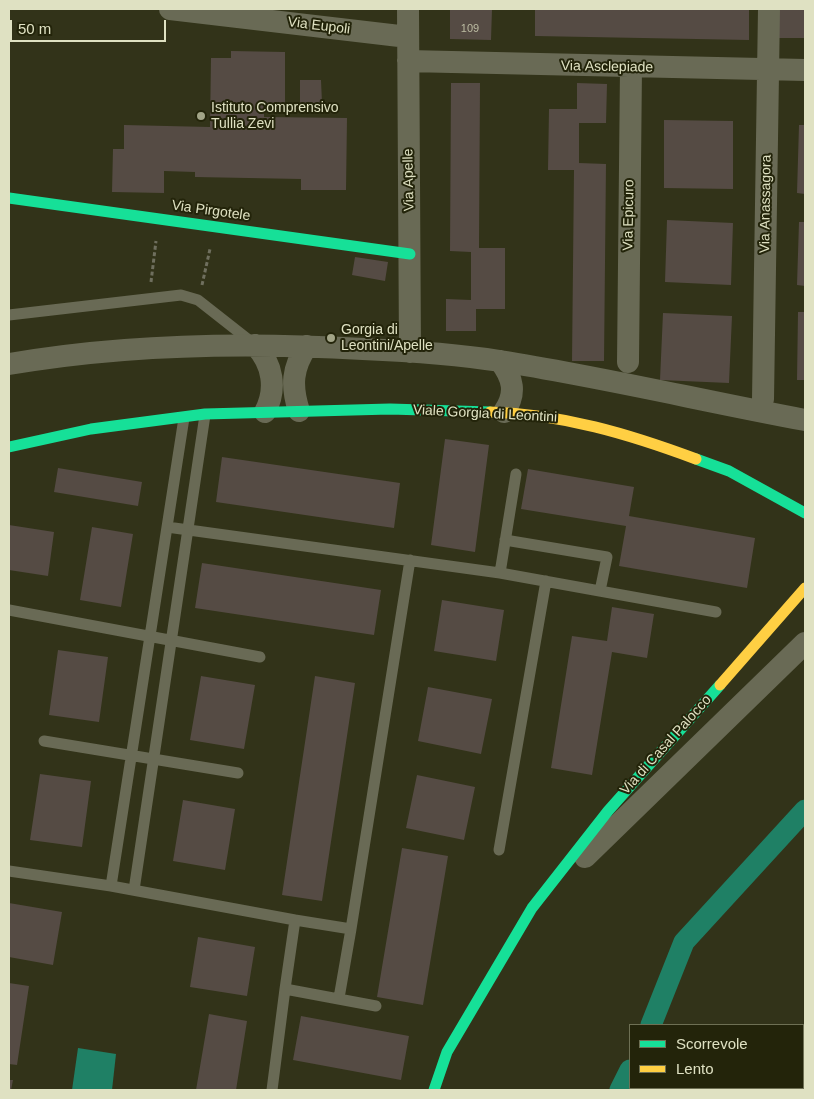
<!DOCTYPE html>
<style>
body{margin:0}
#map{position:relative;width:814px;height:1099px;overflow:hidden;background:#323319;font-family:Arial,sans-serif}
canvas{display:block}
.frame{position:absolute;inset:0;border:10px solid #dfe1c2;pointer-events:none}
.legend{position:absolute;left:629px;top:1024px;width:175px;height:65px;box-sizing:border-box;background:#23240a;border:1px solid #6e7054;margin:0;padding:6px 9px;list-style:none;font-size:15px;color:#dfe1c2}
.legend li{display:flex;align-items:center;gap:10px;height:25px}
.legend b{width:25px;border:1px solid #6e7054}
.scale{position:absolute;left:10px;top:20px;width:156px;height:22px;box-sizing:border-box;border:2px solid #dfe1c2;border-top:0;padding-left:6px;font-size:15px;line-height:18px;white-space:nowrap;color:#dfe1c2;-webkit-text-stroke:4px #23240a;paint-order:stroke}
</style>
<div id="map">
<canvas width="814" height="1099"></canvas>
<div class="frame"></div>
<ul class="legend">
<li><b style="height:6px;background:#16e098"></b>Scorrevole</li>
<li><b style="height:6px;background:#ffcf43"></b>Lento</li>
</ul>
<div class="scale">50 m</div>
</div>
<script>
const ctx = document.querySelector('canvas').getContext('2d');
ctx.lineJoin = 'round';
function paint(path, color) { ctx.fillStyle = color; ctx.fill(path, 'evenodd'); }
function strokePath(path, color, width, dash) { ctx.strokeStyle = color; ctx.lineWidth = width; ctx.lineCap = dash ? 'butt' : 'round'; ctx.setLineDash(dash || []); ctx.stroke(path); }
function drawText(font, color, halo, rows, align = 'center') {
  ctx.font = font + ' Arial,sans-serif'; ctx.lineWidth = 4; ctx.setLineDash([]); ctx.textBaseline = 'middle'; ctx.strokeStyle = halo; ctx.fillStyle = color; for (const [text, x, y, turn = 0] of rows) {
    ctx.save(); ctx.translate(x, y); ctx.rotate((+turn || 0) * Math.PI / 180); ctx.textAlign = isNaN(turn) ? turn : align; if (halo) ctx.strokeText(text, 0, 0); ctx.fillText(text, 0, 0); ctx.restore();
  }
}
paint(new Path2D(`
 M78,1048L116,1054L112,1090H72Z`), '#1f8065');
strokePath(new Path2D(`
 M651,1025L684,942L805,810
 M620,1090L630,1070`), '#1f8065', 21);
paint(new Path2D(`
 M450,9H492L491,40L450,39Z
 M535,9H749V40L535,36Z
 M779,9H805V38H778Z
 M231,51L285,52V103H264V117L347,118L346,190H301V179L195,177V172L164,171V193L112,192L113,149H124V125L210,127L211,58H231Z
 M300,80H321L322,103L300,104Z
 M451,83H480L479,248H505V309H476V331H446V299L471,300V252L450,251Z
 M577,83L607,84L606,123H579V163L606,164L604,361H572L574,170H548L549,109H577Z
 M664,120L733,121V189L664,188Z
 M799,125H805V194L797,193Z
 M667,220L733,223L731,285L665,282Z
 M799,222H805V286L797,285Z
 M355,257L388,262L385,281L352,275Z
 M798,312H805V380H797Z
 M663,313L732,316L729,383L660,380Z
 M445,439L489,445L475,552L431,545Z
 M222,457L400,483L394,528L216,502Z
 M58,468L142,482L138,506L54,492Z
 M528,469L634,487L629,516L755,538L747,588L619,566L626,526L521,509Z
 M9,525L54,532L48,576L9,570Z
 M92,527L133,534L121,607L80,600Z
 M202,563L381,590L374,635L195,608Z
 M442,600L504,610L496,661L434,651Z
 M612,607L654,614L647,658L612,652L592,775L551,768L572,636L607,641Z
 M58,650L108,657L99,722L49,715Z
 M201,676L255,685L244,749L190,740Z
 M315,676L355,683L322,901L282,895Z
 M428,687L492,699L481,754L418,741Z
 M40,774L91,781L82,847L30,840Z
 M417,775L475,787L464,840L406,828Z
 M183,800L235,809L225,870L173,861Z
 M402,848L448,856L423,1005L377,997Z
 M9,903L62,912L53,965L9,957Z
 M198,937L255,947L247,996L190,987Z
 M9,983L29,986L17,1065L9,1064Z
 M209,1014L247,1021L236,1090H196Z
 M301,1016L409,1036L401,1080L293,1060Z
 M9,1080H13L11,1090H9Z`), '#554b44');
strokePath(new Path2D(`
 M151,282L156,241
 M202,285L210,249`), '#6f6f5e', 3, [4, 2.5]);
strokePath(new Path2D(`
 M9,315L181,295L198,300L254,344
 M167,527L500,573L716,612
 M505,540L607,557L600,591
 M500,573L516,474
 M9,610L260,657
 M44,741L238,773
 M499,850L546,581
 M9,871L111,886L295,920
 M111,886L184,418
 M134,890L205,415
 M351,929L410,560
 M339,998L351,929L295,920L285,989L376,1006
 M272,1090L285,989`), '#696a55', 11);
strokePath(new Path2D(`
 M170,9L408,37
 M408,9L410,352
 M408,61L805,70
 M255,345C273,364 277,389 265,412
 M500,361C513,378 517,393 504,412
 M628,362L631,68
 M9,364C125,344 245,342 363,349C409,351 455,354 500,361C602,377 703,401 805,420
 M763,399L769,9
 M299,411C291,386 292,368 307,346
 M585,857L805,643`), '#696a55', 22);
strokePath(new Path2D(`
 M9,198L410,254
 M9,447L91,429L205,414L390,409L490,412
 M696,459L729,471L805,513
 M434,1090L447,1052L532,908L608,811L720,685`), '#16e098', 11);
strokePath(new Path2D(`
 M490,412C562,414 629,434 696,459
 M720,685L805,588`), '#ffcf43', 11);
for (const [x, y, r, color] of [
 [201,116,5,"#a2a487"],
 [331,338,5,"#a2a487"]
]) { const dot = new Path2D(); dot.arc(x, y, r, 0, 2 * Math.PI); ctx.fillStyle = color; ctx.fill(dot); strokePath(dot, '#23240a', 2); }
drawText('11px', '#bcbca2', null, [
 ["109",470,29]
]);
drawText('14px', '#dfe1c2', '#23240a', [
 ["Via Eupoli",319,26,7],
 ["Via Asclepiade",607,67,1],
 ["Via Apelle",409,180,-91],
 ["Via Anassagora",766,204,-89],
 ["Via Pirgotele",211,211,8],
 ["Via Epicuro",629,215,-89],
 ["Viale Gorgia di Leontini",485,414,3],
 ["Via di Casal Palocco",666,745,-48]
]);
drawText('14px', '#dfe1c2', '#23240a', [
 ["Istituto Comprensivo",211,108],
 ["Tullia Zevi",211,124],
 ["Gorgia di",341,330],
 ["Leontini/Apelle",341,346]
], 'left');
</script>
